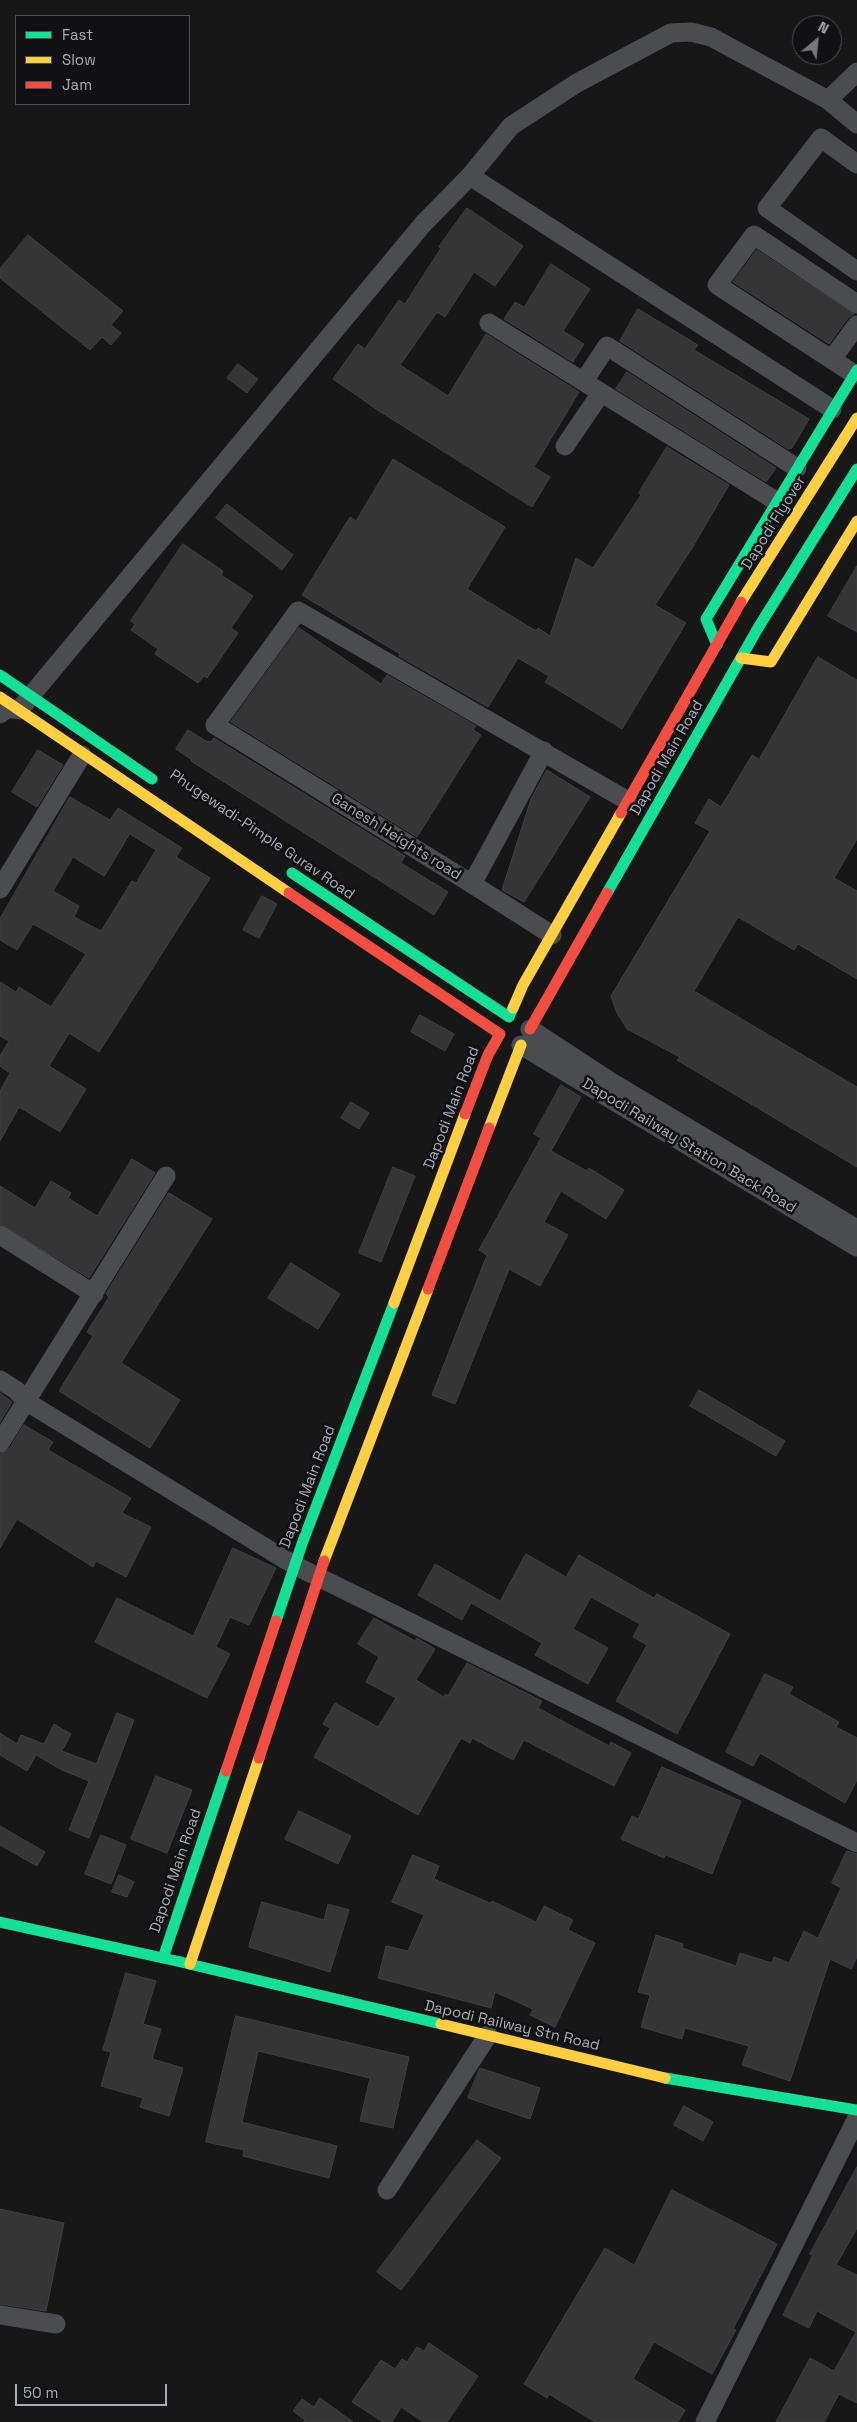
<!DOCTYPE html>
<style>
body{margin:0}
#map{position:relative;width:857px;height:2422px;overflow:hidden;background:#171717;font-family:"Space Grotesk",sans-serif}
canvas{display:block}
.legend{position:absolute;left:15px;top:15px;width:175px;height:90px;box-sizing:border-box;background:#111113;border:1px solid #4d4f55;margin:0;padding:6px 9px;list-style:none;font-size:15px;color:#a8adb8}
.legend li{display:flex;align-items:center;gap:10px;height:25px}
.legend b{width:25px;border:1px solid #4d4f55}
.north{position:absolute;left:792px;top:15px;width:50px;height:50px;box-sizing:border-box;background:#111113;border:1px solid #4d4f55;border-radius:50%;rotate:28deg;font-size:14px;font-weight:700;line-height:20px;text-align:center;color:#a8adb8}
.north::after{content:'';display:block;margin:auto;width:18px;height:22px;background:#757880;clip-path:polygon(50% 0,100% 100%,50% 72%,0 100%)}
.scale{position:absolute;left:15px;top:2384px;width:152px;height:22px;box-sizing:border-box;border:2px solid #a8adb8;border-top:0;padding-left:6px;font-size:15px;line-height:18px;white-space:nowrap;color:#a8adb8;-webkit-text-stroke:4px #111113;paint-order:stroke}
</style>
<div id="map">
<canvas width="857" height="2422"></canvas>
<ul class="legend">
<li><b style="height:6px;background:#16e098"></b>Fast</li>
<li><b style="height:6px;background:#ffcf43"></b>Slow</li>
<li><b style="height:6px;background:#f24e42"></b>Jam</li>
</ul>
<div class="north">N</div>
<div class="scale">50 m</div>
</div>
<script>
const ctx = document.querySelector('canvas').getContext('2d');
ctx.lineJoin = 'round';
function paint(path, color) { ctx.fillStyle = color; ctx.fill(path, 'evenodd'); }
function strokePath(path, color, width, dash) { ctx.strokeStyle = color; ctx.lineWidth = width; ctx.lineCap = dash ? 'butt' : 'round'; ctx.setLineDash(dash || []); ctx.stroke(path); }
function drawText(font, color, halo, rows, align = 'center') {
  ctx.font = font + ' "Space Grotesk",sans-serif'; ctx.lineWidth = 5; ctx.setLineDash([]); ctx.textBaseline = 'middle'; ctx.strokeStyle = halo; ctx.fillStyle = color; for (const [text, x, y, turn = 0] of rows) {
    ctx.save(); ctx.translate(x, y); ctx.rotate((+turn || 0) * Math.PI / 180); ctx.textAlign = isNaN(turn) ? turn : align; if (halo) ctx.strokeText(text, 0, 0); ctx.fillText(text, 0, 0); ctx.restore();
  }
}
const building = new Path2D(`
 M467,208L523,246L495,286L474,272L445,317L437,312L400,365L448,396L486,334L579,392L534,467L550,477L532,507L379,411L333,379L358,344L365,349L399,300L405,304L441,248L439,247Z
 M28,235L123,311L111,325L121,333L111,345L102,337L90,350L0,278V269Z
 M757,250L854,314L848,318L829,344L733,282Z
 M551,264L590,289L563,331L584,344L573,362L504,319L515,302L524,307Z
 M638,309L698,345L694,350L809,419L792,448L788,449L620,341Z
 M238,364L258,379L247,393L227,378Z
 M627,372L776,468L766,482L616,389Z
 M667,447L729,485L692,548L655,605L686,623L622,729L545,682L549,676L518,658L488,707L399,656L400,654L302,595L350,517L356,521L393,459L505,527L467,589L536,631L538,628L550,636L576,558L593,568L641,495L639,493Z
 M227,504L293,555L282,570L216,518Z
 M183,544L223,571L221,575L253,596L231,628L238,633L207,678L204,676L198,683L155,654L158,649L131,630L135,624L131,621Z
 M857,566V632L828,616Z
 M299,628L381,684L387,675L476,726L473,730L481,735L417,837L231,722Z
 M818,657L857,680V839L834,878L857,891V979L798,944L794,950L738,917L694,991L857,1087V1167L677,1060L680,1057L627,1029L617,1013L611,996L710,831L695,823L709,799L721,807L752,755L759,759Z
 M188,730L206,741L211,742L214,738L405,856L401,863L448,892L434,915L191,761L192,760L176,749Z
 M38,750L63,765L37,807L12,792Z
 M547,770L590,797L524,902L502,890L531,799Z
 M70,797L110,820L118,808L182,848L176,857L210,878L99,1052L69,1033L49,1066L86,1089L60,1132L19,1107L0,1141V1091L10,1073L0,1066V1056L9,1041L0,1036V982L16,992L19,987L51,1007L86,954L33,924L17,950L0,940V919ZM130,834L156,850L136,883L132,881L101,931L74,917L79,906L53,891L73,857L104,876Z
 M262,896L277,904L259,938L243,930Z
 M420,1015L454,1034L445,1051L411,1032Z
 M561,1085L581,1097L551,1151L587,1171L589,1168L624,1190L606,1219L561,1191L544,1222L568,1235L540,1286L509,1269L455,1404L432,1395L487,1255L479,1250L541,1138L534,1134Z
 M351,1102L369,1113L359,1129L341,1118Z
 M132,1159L155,1173L89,1278L0,1224V1186L35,1208L51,1181L71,1193L68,1198L97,1216Z
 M393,1167L415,1176L381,1262L359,1253Z
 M169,1193L212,1219L121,1363L180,1400L150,1448L59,1391L93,1336L87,1332L109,1297L106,1294Z
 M291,1263L340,1294L318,1329L268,1298Z
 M699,1390L785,1441L776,1456L690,1406Z
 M0,1393L12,1402L0,1422Z
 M24,1425L53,1442L48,1450L131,1498L122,1513L151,1527L126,1577L96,1561L93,1567L17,1519L0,1548V1454L9,1449Z
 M233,1548L276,1568L249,1625L230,1617L216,1647L230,1654L207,1698L95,1642L117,1598L193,1636Z
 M526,1554L566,1577L579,1555L654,1598L657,1594L730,1634L677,1734L616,1701L647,1645L633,1637L640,1624L591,1597L573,1629L608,1648L588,1684L535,1655L542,1643L471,1603L462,1620L418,1595L435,1564L500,1601Z
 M374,1618L415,1641L417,1638L435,1649L416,1680L444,1697L445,1694L448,1696L467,1663L542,1701L538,1708L609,1746L611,1742L631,1753L614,1786L524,1740L513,1760L472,1738L470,1743L461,1738L418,1815L314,1757L330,1728L323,1724L335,1703L378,1727L396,1698L366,1682L379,1657L358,1644Z
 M765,1674L793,1687L789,1694L839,1722L836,1727L857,1738V1780L845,1803L760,1753L753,1766L726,1752Z
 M117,1713L134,1720L89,1838L69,1830L89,1781L62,1770L36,1755L27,1771L0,1755V1733L17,1744L21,1735L44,1744L54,1724L71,1734L62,1751L96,1764Z
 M662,1767L741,1801L712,1874L666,1855L664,1858L621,1839L632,1816L638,1819Z
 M156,1776L192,1790L167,1853L131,1839Z
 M299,1811L351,1836L338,1864L285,1839Z
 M0,1826L45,1852L37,1866L0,1845Z
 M101,1835L126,1845L111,1884L85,1874Z
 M847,1851L857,1854V1957L851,1969L830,1959L790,2081L742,2065L749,2046L685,2028L682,2039L641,2027L650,1995L638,1992L656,1935L683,1944L682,1948L736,1966L740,1953L772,1963L774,1957L789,1963L804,1931L818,1938L841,1888L832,1883Z
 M413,1855L439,1866L434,1879L490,1903L492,1901L536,1922L544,1906L573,1920L568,1930L595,1943L555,2027L530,2015L533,2009L495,1992L491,2008L378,1978L386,1946L408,1951L424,1915L392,1902Z
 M119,1875L134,1882L127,1897L112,1892Z
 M262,1902L324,1920L328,1904L349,1910L330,1972L249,1947Z
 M126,1973L156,1981L143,2024L161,2029L152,2059L183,2068L169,2116L140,2107L143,2098L101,2086L111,2052L103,2050Z
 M236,2016L409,2057L393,2128L360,2121L370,2078L258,2051L242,2122L337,2146L329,2178L243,2156L244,2150L206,2142Z
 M480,2068L540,2088L530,2119L468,2098Z
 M684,2106L713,2122L703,2141L674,2125Z
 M477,2140L501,2158L401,2290L377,2272Z
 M857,2167V2228L836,2265L857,2275V2403L839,2394L824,2422H776L810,2358L834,2371L856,2332L817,2311L809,2328L783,2315L813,2255L810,2254Z
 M672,2190L777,2244L733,2329L736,2330L712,2374L654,2342L633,2379L685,2410L678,2422H595L549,2394L547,2398L524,2384L605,2248L634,2265Z
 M0,2209L64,2223L46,2311L0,2304Z
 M429,2343L478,2376L447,2422H423L401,2407L392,2422H383L352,2402L381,2360L395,2369L402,2359L407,2362L417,2347L424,2351Z
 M320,2398L353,2422H303L305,2420L293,2411L302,2399L314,2407Z`);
paint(building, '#353536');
strokePath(building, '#3f4043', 1);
strokePath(new Path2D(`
 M828,100L857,72
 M857,164L821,138L767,208L857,271
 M470,176L832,409
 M489,323L776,501
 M832,359L857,325
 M854,374L717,285L754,235L857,304
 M584,381L607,346L797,468
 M565,446L601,393
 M0,714L8,708L19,710L423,224L470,176L511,126L577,83L671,33L691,32L711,37L828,100L857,124
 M544,751L472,884L215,725L298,611L628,801
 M472,884L552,935
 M0,889L82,755
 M530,1029L611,1082L857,1229
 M521,1045L857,1247
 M0,1235L94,1294
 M0,1380L16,1390L27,1402L294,1565L857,1843
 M0,1443L166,1176
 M387,2190L488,2035
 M0,2315L56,2324
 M705,2422L857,2118`), '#4b4c50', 19);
strokePath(new Path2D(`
 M717,645L706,619L857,370
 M0,675L152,779
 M292,873L509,1017L513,1008
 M607,893L758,628L857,469
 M276,1621L303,1541L394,1303
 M0,1922L181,1962L441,2024
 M163,1958L226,1771
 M665,2078L857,2110`), '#16e098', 11);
strokePath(new Path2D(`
 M741,602L857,418
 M741,658L771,662L857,521
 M0,697L289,893
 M513,1008L523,985L621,813
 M489,1128L521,1045
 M394,1303L465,1114
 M324,1561L428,1289
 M190,1964L259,1758
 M441,2024L665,2078`), '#ffcf43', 11);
strokePath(new Path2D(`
 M621,813L741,602
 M289,893L500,1034L488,1055L465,1114
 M530,1029L607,893
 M428,1289L489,1128
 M259,1758L324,1561
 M226,1771L276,1621`), '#f24e42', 11);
drawText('15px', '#a8adb8', '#111113', [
 ["Dapodi Flyover",774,523,-58],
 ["Dapodi Main Road",667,758,-60],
 ["Phugewadi-Pimple Gurav Road",262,835,34],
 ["Ganesh Heights road",396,837,32],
 ["Dapodi Main Road",452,1108,-69],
 ["Dapodi Railway Station Back Road",689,1146,31],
 ["Dapodi Main Road",308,1487,-69],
 ["Dapodi Main Road",176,1871,-71],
 ["Dapodi Railway Stn Road",512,2026,13]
]);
</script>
